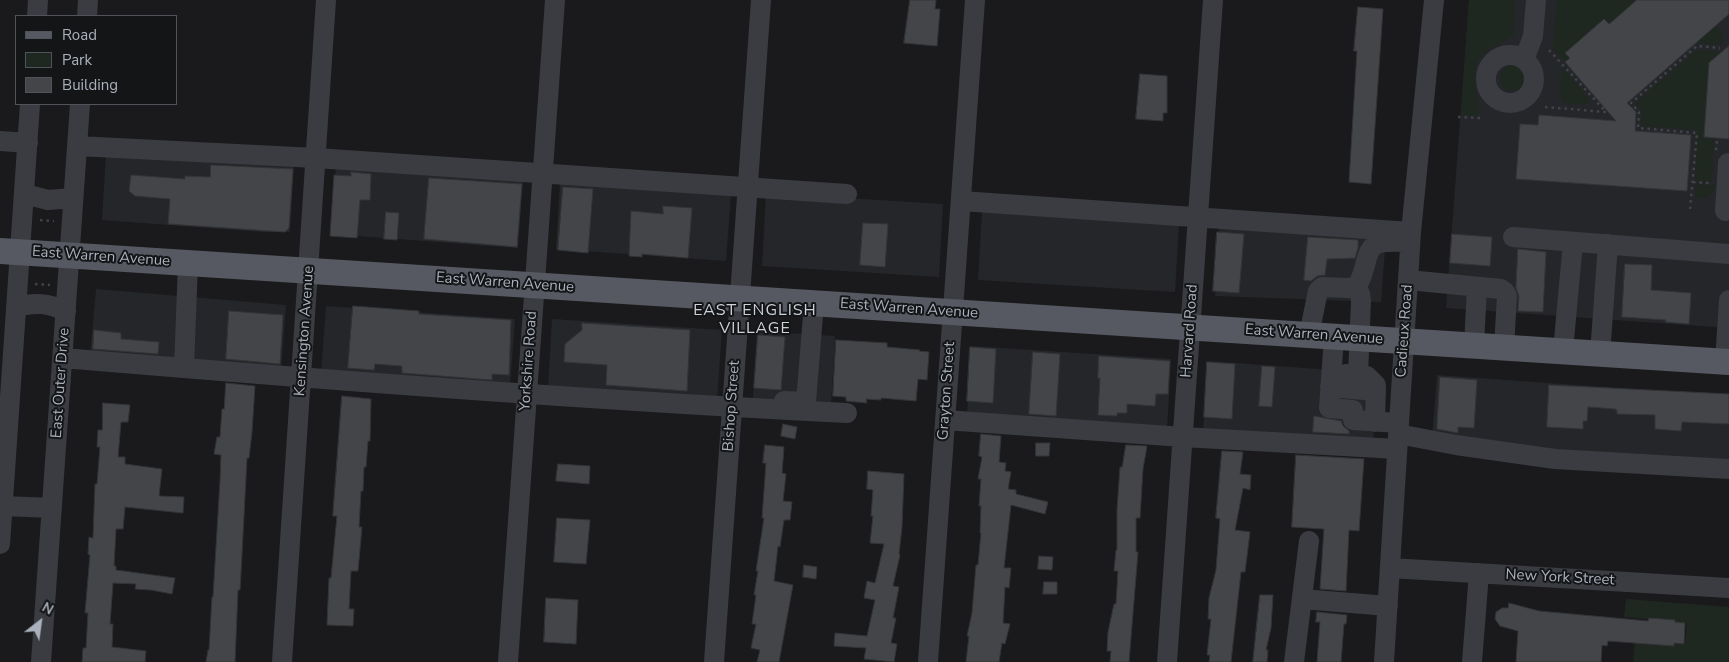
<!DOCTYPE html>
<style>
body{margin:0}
#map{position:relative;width:1729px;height:662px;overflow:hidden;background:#1a1a1c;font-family:"Nunito Sans",sans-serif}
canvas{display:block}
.legend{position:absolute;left:15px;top:15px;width:162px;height:90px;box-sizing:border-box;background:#141517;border:1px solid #505359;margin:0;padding:6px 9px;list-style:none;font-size:15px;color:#abb1bc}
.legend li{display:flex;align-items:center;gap:10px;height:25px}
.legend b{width:25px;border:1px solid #505359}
.north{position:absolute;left:15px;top:597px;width:50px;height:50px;-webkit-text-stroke:4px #141517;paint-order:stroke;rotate:30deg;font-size:14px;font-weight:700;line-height:20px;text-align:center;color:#abb1bc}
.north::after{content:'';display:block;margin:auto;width:18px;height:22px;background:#abb1bc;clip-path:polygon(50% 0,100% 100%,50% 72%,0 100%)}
</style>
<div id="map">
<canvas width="1729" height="662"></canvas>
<ul class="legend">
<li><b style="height:6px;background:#565961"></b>Road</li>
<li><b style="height:14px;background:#1f2820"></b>Park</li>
<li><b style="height:14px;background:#434549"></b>Building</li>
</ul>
<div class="north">N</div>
</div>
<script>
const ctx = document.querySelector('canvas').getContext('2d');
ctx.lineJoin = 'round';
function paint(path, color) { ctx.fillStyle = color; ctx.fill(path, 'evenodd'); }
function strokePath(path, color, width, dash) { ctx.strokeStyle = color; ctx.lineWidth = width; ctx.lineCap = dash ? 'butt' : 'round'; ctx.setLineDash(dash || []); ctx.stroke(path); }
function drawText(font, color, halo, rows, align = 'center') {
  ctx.font = font + ' "Nunito Sans",sans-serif'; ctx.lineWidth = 4; ctx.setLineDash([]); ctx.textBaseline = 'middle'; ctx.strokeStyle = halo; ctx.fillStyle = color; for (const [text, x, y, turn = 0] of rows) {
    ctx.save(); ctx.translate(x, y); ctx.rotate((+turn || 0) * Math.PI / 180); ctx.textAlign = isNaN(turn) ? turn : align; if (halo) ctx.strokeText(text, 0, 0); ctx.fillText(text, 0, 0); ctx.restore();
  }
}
paint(new Path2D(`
 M1469,0H1729V328L1446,308Z
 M106,154L294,166L290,232H263L102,220Z
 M336,166L523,180L518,248L331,234Z
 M560,182L731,194L726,261L556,249Z
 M766,193L943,204L939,277L762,266Z
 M982,212L1179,224L1175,292L978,280Z
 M1219,227L1386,236L1381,302L1215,296Z
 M96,289L286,305L281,371L90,356Z
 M326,306L515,319L510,387L321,373Z
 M552,319L722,330L717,400L548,389Z
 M757,331L835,336L831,406L753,401Z
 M971,346L1171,359L1167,429L967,416Z
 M1208,361L1318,369L1377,377L1373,443L1203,431Z
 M1437,375L1729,396V463L1431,450Z`), '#252629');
paint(new Path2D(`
 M1469,0H1515L1513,36C1494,46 1472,55 1475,81C1476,96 1480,100 1478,116L1461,115Z
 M1557,0H1637L1609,24L1566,53L1570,58L1565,62L1553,49Z
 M1715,26L1723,36L1722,45L1696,43Z
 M1697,50L1722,52L1711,182L1695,181L1698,130L1641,126L1642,111L1635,103Z
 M1500 78a13 13 0 1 1 26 0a13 13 0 1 1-26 0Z
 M1562,67L1590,100L1585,105L1564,103L1560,96Z
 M1695,184L1718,186L1707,198H1695Z
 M1626,599L1729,607V662H1633L1635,641L1685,644L1687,623L1624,617Z`), '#1f2820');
const building = new Path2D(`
 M910,0H936L935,9H940L937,46L904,43Z
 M1637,0H1729V14L1627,103L1636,112L1635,131L1691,135L1687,191L1516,179L1520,124L1538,125L1539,115L1616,121L1565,62L1570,58L1565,53L1604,19L1609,24Z
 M1358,7L1383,9L1371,184L1349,182L1357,51H1354Z
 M1729,46V139L1704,137L1709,63Z
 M1140,74L1167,76V113H1163V121L1136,119Z
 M211,165L293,169L289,228L285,232L168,224L170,199L135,196L129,191L131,175L185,179V176L210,177Z
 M351,172L371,174L370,200H360L357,238L330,236L334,175L351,176Z
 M429,178L522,184L517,247L424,239Z
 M563,187L593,189L588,253L558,250Z
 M663,206L692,208L688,258L642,254V257L629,256L631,211L663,214Z
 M386,212L399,213L397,240L384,239Z
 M863,223L888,224L885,267L860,265Z
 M1217,232L1244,234L1239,293L1213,291Z
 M1452,234L1492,237L1490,266L1450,263Z
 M1308,237L1358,240V248L1355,258L1327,259L1325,275L1317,276L1311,281L1304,280Z
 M1518,249L1546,252L1543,312L1518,311L1519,296L1516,288Z
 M1625,264L1652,265L1651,290L1691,293L1689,324L1665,322L1666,320L1622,317Z
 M353,306L419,311V314L511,320L509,375L492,374V380L402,373V366L375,364L374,370L348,368Z
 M229,311L283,315L280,364L226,359Z
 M582,323L690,330L687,391L606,385L607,365L564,362L565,344L582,330Z
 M94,330L121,333V339L159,342L158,354L93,349Z
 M758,335L785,337L781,390L754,388Z
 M836,340L887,343V347L920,350L919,351L929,352L927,380L918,379L916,401L881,398V400L866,399L867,403L846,401V397L833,396Z
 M970,347L996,349L993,403L967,401Z
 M1033,352L1060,354L1056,416L1029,414Z
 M1099,356L1170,361L1168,394H1156L1155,406L1127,404V413H1117V416L1098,415L1100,378H1098Z
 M1207,362L1235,364L1232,419L1204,417Z
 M1262,366L1275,367L1272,407L1259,406Z
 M1440,377L1477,380L1474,428L1458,427V433L1437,429Z
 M226,383L255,386L252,432L249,458H247L241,573L240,590H238L235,662H206L208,650H209L212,597H213L220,481L221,455L214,454L217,437H220L222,409H224Z
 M1549,385L1729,394V424L1682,422L1681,431L1655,429V415L1617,414V410L1615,409L1588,407L1587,421H1583V429L1547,427Z
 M342,396L371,399L370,441H368L366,467H364L363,491H361L359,527H362L358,571H351L349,609H354L353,626L327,625L329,578H331L337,516H333Z
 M103,403L130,405L128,422H121L118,457H125V464L162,469L159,496L184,497L183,513L125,507L123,529H116L114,566H116V570L175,578L172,594L151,590L135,589L136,584L113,583L110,624H113L112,647L146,651L145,662H82L83,648H86L88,613H85L90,555L88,554L89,537L93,538L95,484H97L100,447H97L98,430H102Z
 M1314,416L1341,421L1343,426L1349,431V434L1313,432Z
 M783,424L797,427L795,439L781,436Z
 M981,434L1001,436L999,462L1006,463L1005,471L1011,472L1008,489L1016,490V494L1048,502L1045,514L1011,505L1004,568H1011L1009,588L1005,587L1003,623L1010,624L1005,644L1002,643L999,662H966L969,636H967L972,613L976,565H978L981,533H980L981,506H979L981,479H978L982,457L979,456Z
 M1036,443H1050L1049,456H1036Z
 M765,445L784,447L782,473L786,474L783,501L792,502L790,520H784L780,547L778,546L774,581L793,585L779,662H757L760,650L751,648L756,624H752L756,595H754L758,571H756L764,518H762L766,463H763Z
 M1126,445L1147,446L1143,469L1140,518H1136V552H1138L1129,662H1110L1111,651H1107L1108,632L1114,604H1116L1118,571H1114L1116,550H1117V510L1120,467H1122Z
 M1222,451L1243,452L1240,474L1251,475L1250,490L1243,488L1235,530L1250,532L1245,572H1241L1231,662H1209L1210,655H1207L1211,619H1208L1209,598L1216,570L1220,519L1216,518Z
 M1296,455L1364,459L1359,531L1349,530L1346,591L1320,589L1324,529L1292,527Z
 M558,464L590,466L589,484L556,481Z
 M868,471L904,474L902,527L899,554L900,555L893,586L899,587L893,618H896L891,643L897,644L894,662L864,659L866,648L834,646L835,633L867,636L875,600L864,598L867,581L875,583L884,544L870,543L873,516H871L873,490L867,489Z
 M557,518L590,520L586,564L554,562Z
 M1039,556L1053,557L1052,570L1038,569Z
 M804,565L817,567L816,579L803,577Z
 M1044,582H1057V594H1043Z
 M1260,595H1273L1271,628L1266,650H1268L1267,662H1253Z
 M546,598L578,600L576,644L544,642Z
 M1509,603L1539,611L1648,621L1649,618L1675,620V622L1685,623L1684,644L1674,643V646L1608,641L1607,646L1602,645L1601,662H1516L1518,631L1500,626L1495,619L1496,612L1502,608H1508Z
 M1317,612L1347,615L1346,624H1344L1341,662H1317L1320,622H1316Z`);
paint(building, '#434549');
strokePath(building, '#333438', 1);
strokePath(new Path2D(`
 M1545,107L1606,112L1549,50
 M1458,117L1480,118
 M1716,150L1717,141
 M1693,182L1709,183
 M1690,209L1697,133L1638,128L1639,112L1631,103L1697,46L1720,48
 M40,220L54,221
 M35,284L50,285`), '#404349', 2.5, [2.5, 4]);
strokePath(new Path2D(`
 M37,16L38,0
 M87,16L88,0
 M1486 79a24 24 0 1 1 48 0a24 24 0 1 1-48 0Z
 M1524,60L1533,36L1536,0
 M0,141L28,143
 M77,146L316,158L847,194
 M25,194L48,200L73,198
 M961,201L1411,232
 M1725,211L1728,163
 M1513,237L1729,254
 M1408,280L1501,289L1505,292L1507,296L1504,347
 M1356,287L1360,294L1361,301L1358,375
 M16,307C35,302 48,303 66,311
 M1309,335L1318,291L1322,287L1347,288L1356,287C1368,273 1363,246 1380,243C1388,241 1397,242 1405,242
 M1334,337L1329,408L1353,410V420L1399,423
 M1474,345L1477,287
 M1563,351L1573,242
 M1600,354L1608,244
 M63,358C324,380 585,400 847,413
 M1725,362L1729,300
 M184,368L188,263
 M1346,374L1367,376L1376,385L1375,422
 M1330,387L1376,391
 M784,401L806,402L814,303
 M945,420L1183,437L1397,449
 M1398,434L1456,445L1555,459L1729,469
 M3,506L52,508
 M0,544L30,104
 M1390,568L1729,588
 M1302,599L1388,606
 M41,662L80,104
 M282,662L326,0
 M508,662L555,0
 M714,662L761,0
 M928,662L975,0
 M1167,662L1213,0
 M1294,662L1309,541
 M1384,662L1411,232L1434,0
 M1472,662L1479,573`), '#3a3c41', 20);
strokePath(new Path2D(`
 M0,251L1729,362`), '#565961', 26);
drawText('15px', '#abb1bc', '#141517', [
 ["East Warren Avenue",101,257,4],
 ["East Warren Avenue",505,283,4],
 ["East Warren Avenue",909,309,4],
 ["Kensington Avenue",305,331,-86],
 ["Harvard Road",1190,331,-86],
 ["Cadieux Road",1405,331,-86],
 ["East Warren Avenue",1314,335,4],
 ["Yorkshire Road",529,361,-86],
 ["East Outer Drive",61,383,-86],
 ["Grayton Street",947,391,-86],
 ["Bishop Street",732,406,-86],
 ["New York Street",1560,578,3]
]);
ctx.letterSpacing = '1px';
drawText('16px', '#cdd0d8', '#141517', [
 ["EAST ENGLISH",755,311],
 ["VILLAGE",755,329]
]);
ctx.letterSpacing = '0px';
</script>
